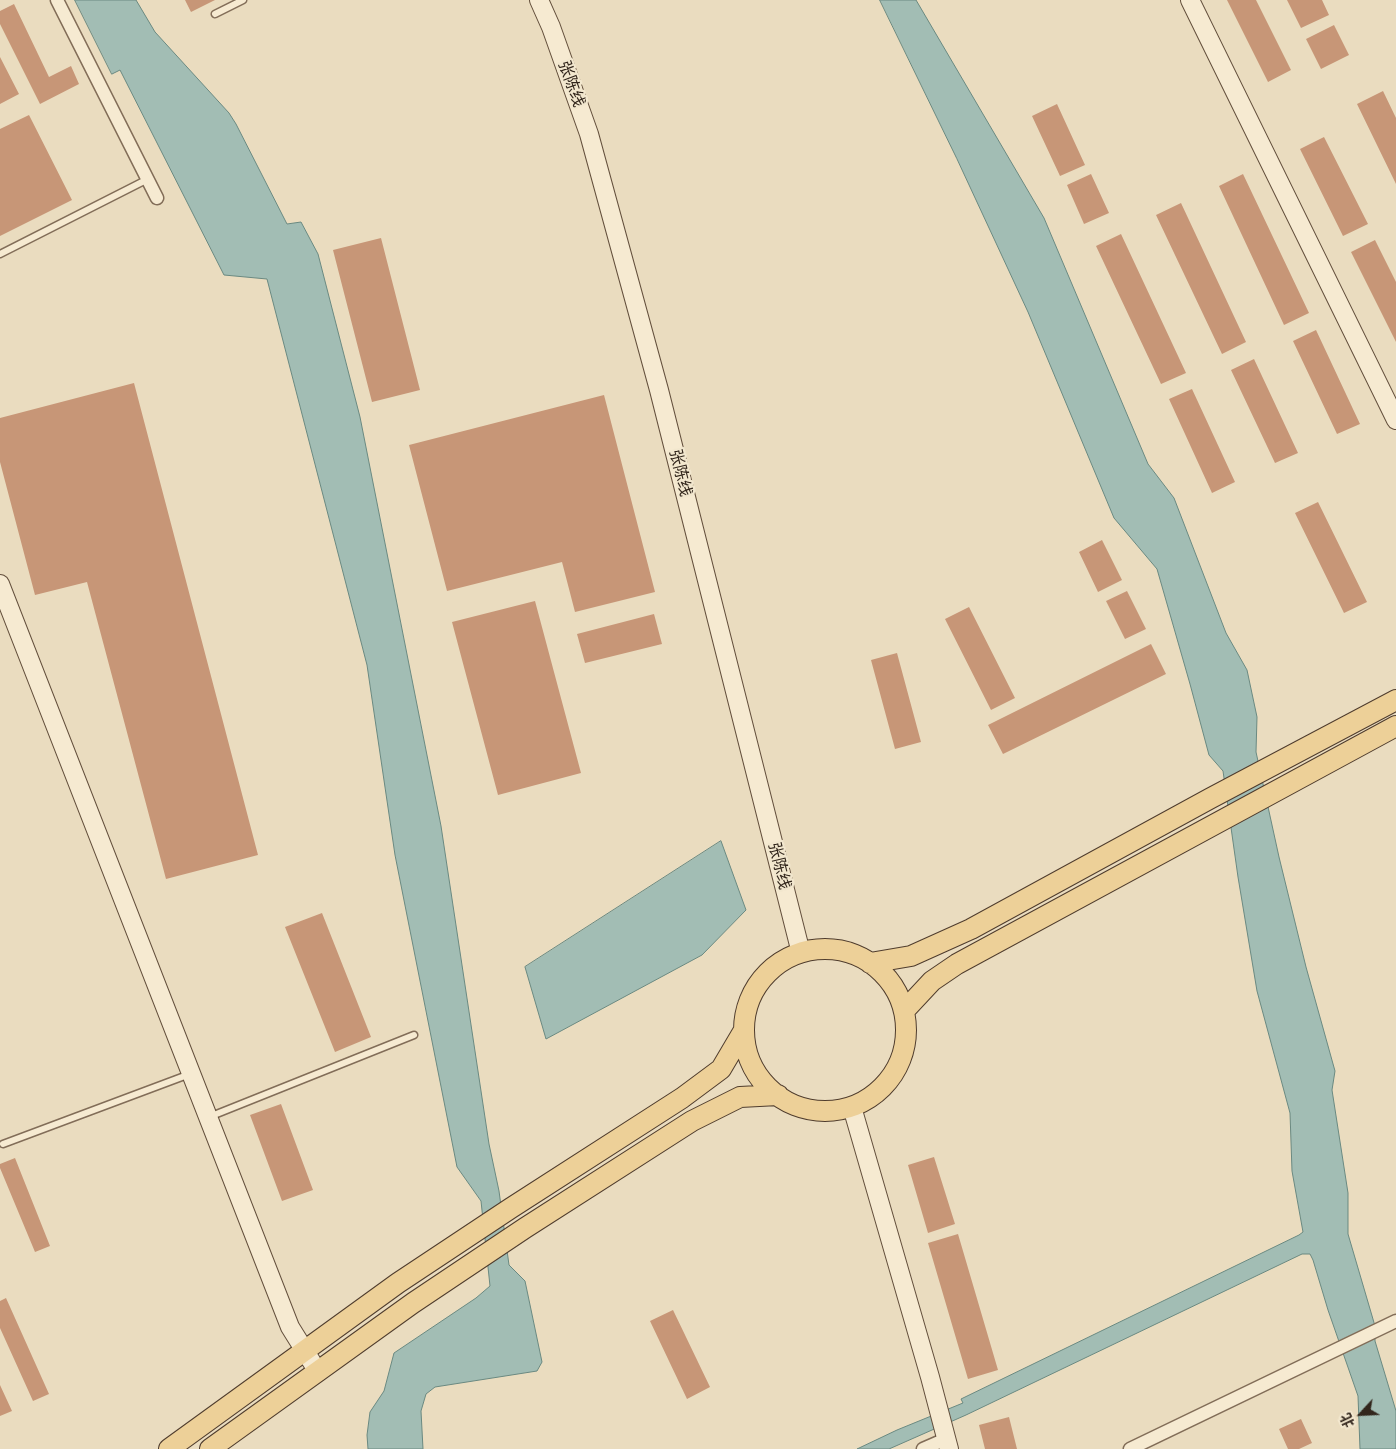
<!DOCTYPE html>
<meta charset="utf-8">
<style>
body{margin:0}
#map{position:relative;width:1396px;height:1449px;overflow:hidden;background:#eadcbf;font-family:"Libre Baskerville","Noto Sans SC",serif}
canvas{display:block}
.north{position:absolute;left:1336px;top:1389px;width:50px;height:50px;-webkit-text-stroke:4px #f2e7ce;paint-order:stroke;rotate:245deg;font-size:14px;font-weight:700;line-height:20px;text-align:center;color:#32261c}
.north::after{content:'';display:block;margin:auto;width:18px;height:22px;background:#32261c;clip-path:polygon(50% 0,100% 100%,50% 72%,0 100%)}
</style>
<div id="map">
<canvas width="1396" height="1449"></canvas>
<div class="north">北</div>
</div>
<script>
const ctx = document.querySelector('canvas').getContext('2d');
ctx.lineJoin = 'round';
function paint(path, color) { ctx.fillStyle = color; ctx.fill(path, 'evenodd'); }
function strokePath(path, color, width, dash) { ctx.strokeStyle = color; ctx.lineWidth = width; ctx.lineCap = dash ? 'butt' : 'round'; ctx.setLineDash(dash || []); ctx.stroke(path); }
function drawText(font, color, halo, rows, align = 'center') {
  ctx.font = font + ' "Libre Baskerville","Noto Sans SC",serif'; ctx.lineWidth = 4.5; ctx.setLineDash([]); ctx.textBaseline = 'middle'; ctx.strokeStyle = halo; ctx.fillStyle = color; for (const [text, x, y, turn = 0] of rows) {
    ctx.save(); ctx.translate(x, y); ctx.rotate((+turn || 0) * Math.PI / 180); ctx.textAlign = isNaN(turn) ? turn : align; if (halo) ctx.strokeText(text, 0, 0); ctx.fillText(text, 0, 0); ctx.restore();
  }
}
const water = new Path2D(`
 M75,0H136L155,32L229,113L236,124L287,224L301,222L318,254L360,417L441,826L489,1144L499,1191L509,1265L525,1281L542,1362L537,1371L435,1387L426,1394L421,1411L423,1449H368L367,1435L370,1412L384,1391L394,1353L476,1298L490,1286L481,1201L457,1167L395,855L367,665L267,279L224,275L120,70L112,74Z
 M880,0H916L1044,218L1148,464L1174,498L1226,633L1247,670L1257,717L1256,752L1279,857L1306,967L1335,1071L1332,1090L1348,1193V1234L1375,1326V1341L1396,1411V1449H1360L1358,1396L1328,1310L1313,1260L1310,1254H1302L966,1415L889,1449H857L897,1430L963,1403L961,1399L1299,1235L1303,1232L1292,1171L1290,1113L1257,991L1238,877L1223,771L1209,755L1190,684L1157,569L1114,518L1028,312L957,159Z
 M721,841L746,910L702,955L546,1039L525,967Z`);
paint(water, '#a2bdb4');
strokePath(water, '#6a8981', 1);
paint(new Path2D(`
 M185,0H215L191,12Z
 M1227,0H1256L1291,70L1268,82Z
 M1287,0H1322L1329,15L1301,28Z
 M14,4L49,77L71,66L79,84L40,104L0,24V11Z
 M1334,25L1349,55L1321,69L1306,39Z
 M0,57L19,94L0,104Z
 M1383,91L1396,118V184L1357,104Z
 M1057,104L1085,165L1060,176L1032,116Z
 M29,115L72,200L0,236V129Z
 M1324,137L1368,224L1343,236L1300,149Z
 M1091,174L1109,213L1084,224L1067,185Z
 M1243,174L1309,313L1284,325L1219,186Z
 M1181,203L1246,342L1222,354L1156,215Z
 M1121,234L1186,373L1161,384L1096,246Z
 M381,238L420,390L372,402L333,250Z
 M1375,240L1396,282V342L1351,252Z
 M1316,330L1360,424L1337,434L1293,341Z
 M1254,359L1298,453L1275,463L1231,370Z
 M134,383L258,855L166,879L87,582L35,595L0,462V418Z
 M1192,389L1235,482L1212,493L1169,399Z
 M604,395L655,592L575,612L562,562L447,591L409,445Z
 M1318,502L1367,602L1344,613L1295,513Z
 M1102,540L1122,580L1098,592L1079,552Z
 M1127,591L1146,629L1125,639L1106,601Z
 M535,601L581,773L498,795L452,622Z
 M969,607L1015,698L991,710L945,619Z
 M654,614L662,644L585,663L577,634Z
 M1151,644L1166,674L1003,754L988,725Z
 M897,653L921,742L895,749L871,660Z
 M322,913L371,1037L335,1052L285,927Z
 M281,1104L313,1190L282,1201L250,1115Z
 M934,1157L955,1224L928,1233L908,1165Z
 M15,1158L50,1246L35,1252L0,1168V1164Z
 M958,1234L998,1370L968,1379L928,1243Z
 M6,1298L49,1394L33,1401L0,1328V1301Z
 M673,1310L710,1387L687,1399L650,1321Z
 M0,1385L12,1411L0,1416Z
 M1009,1417L1017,1449H985L979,1425Z
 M1301,1419L1312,1443L1299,1449H1288L1279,1429Z`), '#c79677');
const lane = new Path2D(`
 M215,14L243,0
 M0,254L148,179
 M209,1117L414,1035
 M3,1144L190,1074`);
const street = new Path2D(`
 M57,0L157,198
 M923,1449L946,1439
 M1130,1449L1396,1321`);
const secondary = new Path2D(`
 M539,0L551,27L589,134L659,390L801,953
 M1190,0L1396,420
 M0,584L290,1327L318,1372
 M852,1107L930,1377L949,1449`);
const primary = new Path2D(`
 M744 1030a81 81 0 1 1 162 0a81 81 0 1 1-162 0Z
 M870,963L911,956L971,929L1211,798L1396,700
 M904,1011L932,981L957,964L1396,726
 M169,1449L398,1283L511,1208L682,1098L721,1069L744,1030
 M210,1449L413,1303L525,1228L692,1121L740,1097L778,1095`);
strokePath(lane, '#826d58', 9);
strokePath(street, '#826d58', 15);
strokePath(secondary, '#634f3c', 20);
strokePath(primary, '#4f3c2d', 22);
strokePath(lane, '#f6ead1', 6);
strokePath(street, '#f6ead1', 12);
strokePath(secondary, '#f6ead1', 18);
strokePath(primary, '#edd098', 20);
drawText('16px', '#32261c', '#f2e7ce', [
 ["张陈线",571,84,70],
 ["张陈线",680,473,76],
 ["张陈线",779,866,76]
]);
</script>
